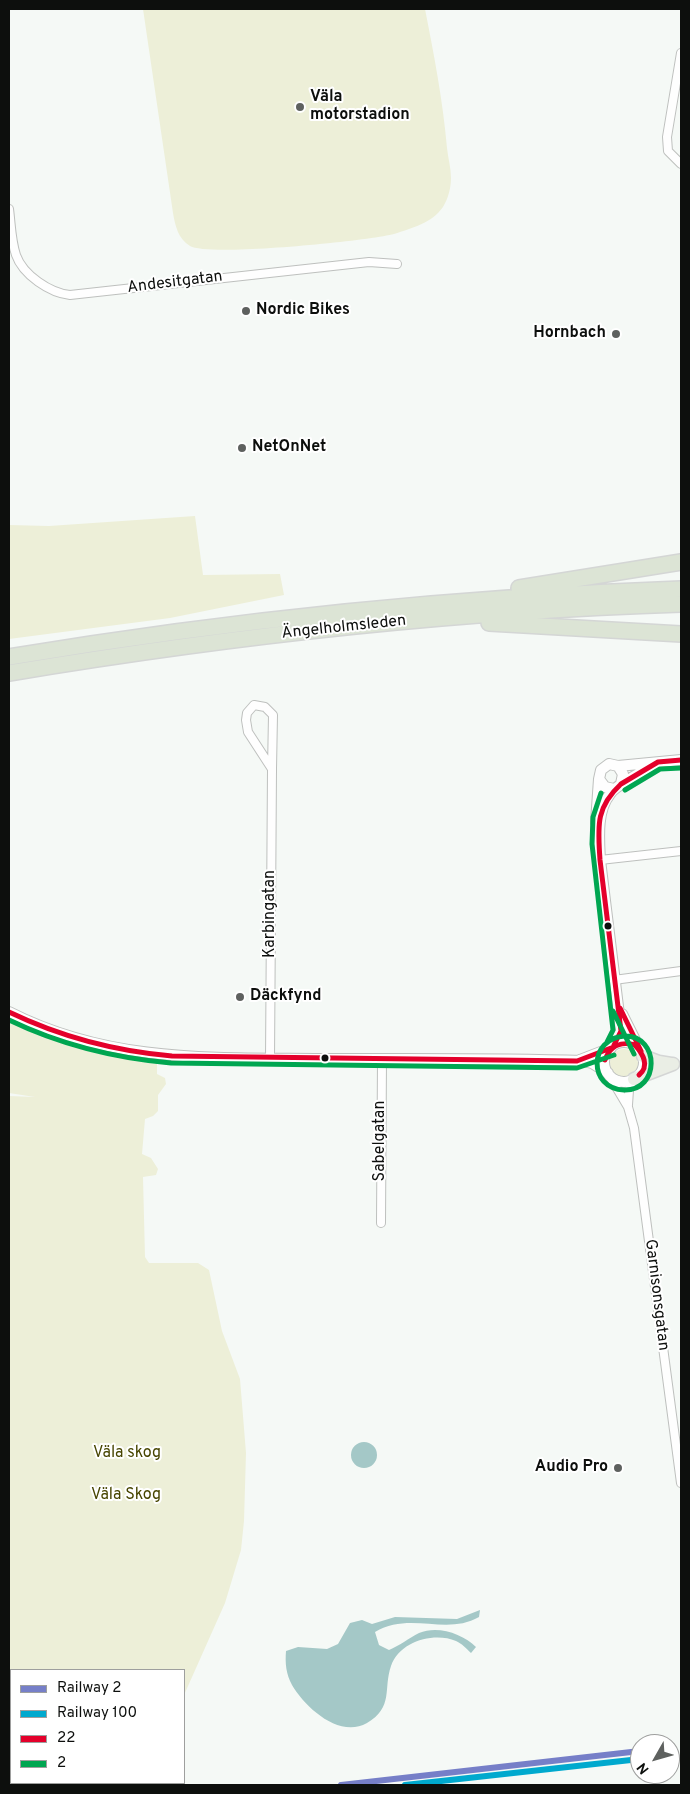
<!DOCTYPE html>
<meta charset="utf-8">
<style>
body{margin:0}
#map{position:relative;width:690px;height:1794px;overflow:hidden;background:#f5f9f6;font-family:Overpass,sans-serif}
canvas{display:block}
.frame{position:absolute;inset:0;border:10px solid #0d0f0d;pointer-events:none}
.legend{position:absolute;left:10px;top:1669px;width:175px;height:115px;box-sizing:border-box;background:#fff;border:1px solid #9e9f9e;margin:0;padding:6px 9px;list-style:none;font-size:15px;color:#0d0f0d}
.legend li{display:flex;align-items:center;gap:10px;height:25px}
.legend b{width:25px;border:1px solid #9e9f9e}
.north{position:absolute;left:630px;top:1734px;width:50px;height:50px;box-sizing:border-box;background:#fff;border:1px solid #9e9f9e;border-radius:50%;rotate:232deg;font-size:14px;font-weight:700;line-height:20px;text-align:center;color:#0d0f0d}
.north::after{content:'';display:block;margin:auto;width:18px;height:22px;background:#5e615f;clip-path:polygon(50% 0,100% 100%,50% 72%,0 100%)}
</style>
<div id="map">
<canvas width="690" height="1794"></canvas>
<div class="frame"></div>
<ul class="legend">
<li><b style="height:6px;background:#767fc8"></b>Railway 2</li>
<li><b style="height:6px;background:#00a9ce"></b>Railway 100</li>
<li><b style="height:6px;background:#e4002b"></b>22</li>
<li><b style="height:6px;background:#00a651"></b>2</li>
</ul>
<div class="north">N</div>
</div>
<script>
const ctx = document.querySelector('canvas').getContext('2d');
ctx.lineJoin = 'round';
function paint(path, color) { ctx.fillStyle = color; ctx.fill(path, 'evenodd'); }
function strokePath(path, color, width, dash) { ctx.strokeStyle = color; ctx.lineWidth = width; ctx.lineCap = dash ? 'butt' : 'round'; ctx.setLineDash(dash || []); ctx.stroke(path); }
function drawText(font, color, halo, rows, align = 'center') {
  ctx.font = font + ' Overpass,sans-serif'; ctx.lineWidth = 4; ctx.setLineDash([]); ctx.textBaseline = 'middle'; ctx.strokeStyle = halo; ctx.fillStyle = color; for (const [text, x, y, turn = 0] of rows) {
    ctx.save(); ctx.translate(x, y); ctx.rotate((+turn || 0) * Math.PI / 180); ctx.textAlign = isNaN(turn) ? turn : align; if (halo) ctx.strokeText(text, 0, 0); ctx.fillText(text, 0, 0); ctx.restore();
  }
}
paint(new Path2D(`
 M143,9H425C434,55 443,101 447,148C448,158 451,168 451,178C451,188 448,199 443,207C432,223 412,228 394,234C368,241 209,257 190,246C178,239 175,225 173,213Z
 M195,516L203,575L280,574L284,595L170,618L9,639V525L49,526Z
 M9,1021C56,1045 105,1056 157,1064V1074L165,1078L166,1084L158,1095V1111L153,1116L145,1119L142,1154L151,1158L158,1169L156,1175L143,1177L145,1257L149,1263H198L209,1270L222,1331L240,1379L246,1453L244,1521L241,1550L225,1603L184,1695V1670H11V1783H139L138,1785H9V1096L35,1097L9,1093Z
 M610 1063a14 14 0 1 1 28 0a14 14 0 1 1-28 0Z`), '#edefd8');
paint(new Path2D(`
 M351 1455a13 13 0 1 1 26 0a13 13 0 1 1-26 0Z
 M480,1610L479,1617C446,1636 410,1611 375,1632L379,1645L389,1650C399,1646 409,1638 419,1633C438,1625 463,1634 476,1647L471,1653C467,1649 461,1643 456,1641C434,1632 400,1641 391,1666C383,1689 394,1707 367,1723C339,1739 305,1707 292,1685C286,1674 285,1663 286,1651L298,1647L327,1649L338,1644L350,1623L362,1620L372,1624L395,1617L457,1619Z`), '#a4c8c7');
const minor = new Path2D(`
 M681,53L667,137L668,151L681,164
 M9,209C11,224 11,240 16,255C23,275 50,293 70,295L369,262L397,264
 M600,860L681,851
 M614,980L681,971
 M270,1059L272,769L248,732L246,720L247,713L254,705L265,707L273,715L272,769
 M609,1075L628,1107L634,1128L681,1483
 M628,1105L629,1090L632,1080
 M381,1223L382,1059`);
const tertiary = new Path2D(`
 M618,766L681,760
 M621,784L655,764
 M614,789L605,787L599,779L601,770L609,764L618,766L623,774L621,784C617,788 613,789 610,794C596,811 599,840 600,860L621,1031L614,1045
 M596,822L599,779
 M9,1012C109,1063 212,1058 321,1059C408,1059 495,1058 583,1061L592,1063L608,1073
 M622,1014L639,1048
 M604 1062a20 20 0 1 1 40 0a20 20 0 1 1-40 0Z
 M580,1060L611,1048`);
const primary = new Path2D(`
 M643,1056L659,1062L671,1064
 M634,1079L673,1064`);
const motorway = new Path2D(`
 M519,588L681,562
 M489,623L681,634
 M9,657C231,620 456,597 681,589
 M9,673C231,636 456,611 681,604`);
strokePath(minor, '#bec0be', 10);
strokePath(tertiary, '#bec0be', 12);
strokePath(primary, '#d4d6d5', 15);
strokePath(motorway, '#d4d6d5', 18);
strokePath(minor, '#fefefe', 8);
strokePath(tertiary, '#fefefe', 10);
strokePath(primary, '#eaeee5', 12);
strokePath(motorway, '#dce4d5', 15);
strokePath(new Path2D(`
 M621,784L658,762L681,760
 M620,1008L641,1051
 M9,1012C61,1037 114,1051 172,1056L577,1061L611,1048
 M614,1045L621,1031L600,860C598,827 595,808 621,784
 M605,1060C610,1046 621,1041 635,1045C643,1054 650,1066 639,1075`), '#e4002b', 5);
strokePath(new Path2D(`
 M625,790L660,769L681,768
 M601,793L593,817L592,844L613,1030L607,1042
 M613,1011L634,1054
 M9,1020C61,1045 114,1058 171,1063L577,1068L614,1055
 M625,1036C588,1038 588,1089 624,1090C660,1091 660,1036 625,1036`), '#00a651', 5);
strokePath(new Path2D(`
 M341,1785L640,1751`), '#767fc8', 6);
strokePath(new Path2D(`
 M405,1785L640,1759`), '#00a9ce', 6);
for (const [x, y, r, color] of [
 [300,107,5,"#5e615f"],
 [246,311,5,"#5e615f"],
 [616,334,5,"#5e615f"],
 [242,448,5,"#5e615f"],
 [608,926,4.5,"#0d0f0d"],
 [240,997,5,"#5e615f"],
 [325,1058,4.5,"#0d0f0d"],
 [618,1468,5,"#5e615f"]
]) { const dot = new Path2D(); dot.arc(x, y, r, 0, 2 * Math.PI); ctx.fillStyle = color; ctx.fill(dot); strokePath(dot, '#fff', 2); }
drawText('bold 16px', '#0d0f0d', '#fff', [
 ["Väla",310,98],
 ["motorstadion",310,116],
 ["Nordic Bikes",256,311],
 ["Hornbach",606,334,"right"],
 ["NetOnNet",252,448],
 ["Däckfynd",250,997],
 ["Audio Pro",608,1468,"right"]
], 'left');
drawText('16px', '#0d0f0d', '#fff', [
 ["Andesitgatan",175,283,-7],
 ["Ängelholmsleden",344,628,-6],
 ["Karbingatan",271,914,-90],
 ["Sabelgatan",381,1141,-90],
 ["Garnisonsgatan",656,1295,83]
]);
drawText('16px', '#474500', '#fff', [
 ["Väla skog",127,1454],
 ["Väla Skog",126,1496]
]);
</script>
